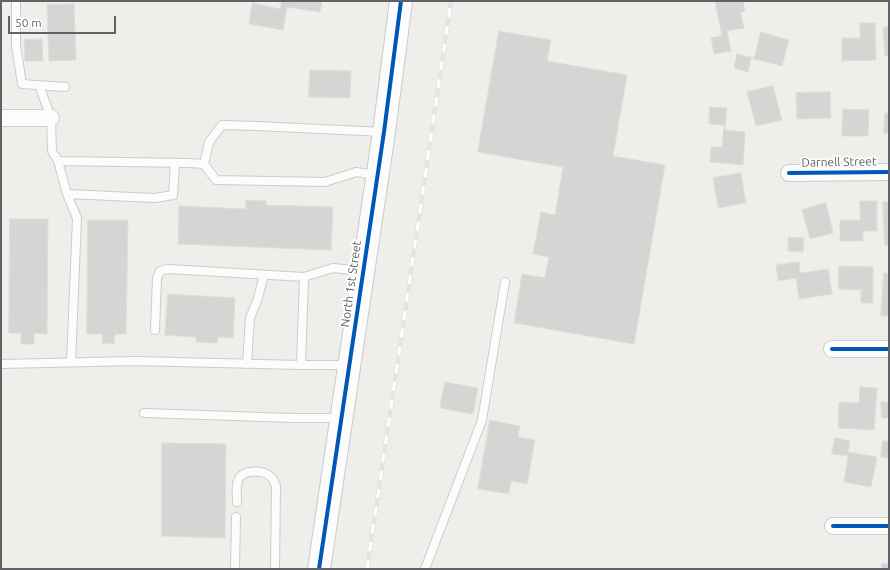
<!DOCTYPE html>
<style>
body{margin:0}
#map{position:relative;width:890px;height:570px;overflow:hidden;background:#efeeea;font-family:Ubuntu,sans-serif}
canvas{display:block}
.frame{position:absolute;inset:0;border:2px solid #5f6368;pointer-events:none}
.scale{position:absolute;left:8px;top:16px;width:108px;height:18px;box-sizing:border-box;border:2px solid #5f6368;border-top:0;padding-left:5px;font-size:12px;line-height:14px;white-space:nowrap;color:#5f6368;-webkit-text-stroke:3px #fff;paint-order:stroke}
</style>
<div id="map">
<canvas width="890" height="570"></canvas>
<div class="frame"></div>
<div class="scale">50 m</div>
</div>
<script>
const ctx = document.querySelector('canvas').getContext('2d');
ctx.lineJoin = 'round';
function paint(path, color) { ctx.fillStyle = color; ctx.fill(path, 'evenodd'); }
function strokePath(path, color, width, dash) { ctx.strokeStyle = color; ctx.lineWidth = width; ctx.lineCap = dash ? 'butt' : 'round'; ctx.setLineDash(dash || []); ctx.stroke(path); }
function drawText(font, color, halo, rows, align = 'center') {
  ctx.font = font + ' Ubuntu,sans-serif'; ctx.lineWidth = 3.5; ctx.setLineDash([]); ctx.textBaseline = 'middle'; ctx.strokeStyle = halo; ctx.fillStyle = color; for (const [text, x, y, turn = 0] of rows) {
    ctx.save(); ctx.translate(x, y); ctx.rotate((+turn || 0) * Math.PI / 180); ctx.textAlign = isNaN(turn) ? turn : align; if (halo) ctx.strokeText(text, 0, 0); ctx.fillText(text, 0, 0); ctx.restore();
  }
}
const building = new Path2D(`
 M282,1H322L320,12L287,7L283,30L249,24L252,3L280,9Z
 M715,1H743L745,11L740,12L744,28L727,31L731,51L714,54L711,38L722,36Z
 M74,4L76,60L49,61L47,5Z
 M860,23H875L876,60L842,61V38H860Z
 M889,27V56H885L883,28Z
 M499,31L551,40L547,61L627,75L613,156L665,165L634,344L514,323L522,274L545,278L549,257L533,254L541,212L555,215L563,167L478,152Z
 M761,32L789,40L782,66L751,58L748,72L734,68L737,54L754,58Z
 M42,39L43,61H25L24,40Z
 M310,70L351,71L350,98L309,97Z
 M773,86L782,120L756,126L747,92Z
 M830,92L831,118L797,119L796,93Z
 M710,107L727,108L725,130L745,132L743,165L710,162L711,147H722L724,125L709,124Z
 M843,109L869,110L868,136H842Z
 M885,113H889V133H884Z
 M741,173L746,203L718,208L713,178Z
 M246,200L266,201V205L333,207L331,250L178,244L179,206L246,209Z
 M860,201H877V231H863V241H840V220H860Z
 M883,202H889V245H885Z
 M826,203L833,233L810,239L802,210Z
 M10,219H48L47,334L34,333V344H21V333H9Z
 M88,220H128L126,334H115L114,344L102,343V334H87Z
 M789,237L804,238L803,252L788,251Z
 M799,262L800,273L828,269L832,294L799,299L796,278L778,281L776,265Z
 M839,266L873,267V303H861V290L839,289Z
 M884,273H889V316H881Z
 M168,294L235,298L233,338L218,337L217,343L196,342V337L165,335Z
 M445,382L478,388L473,414L440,408Z
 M860,387L877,388L874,430L838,428L839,402L859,403Z
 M881,402H889V418H882Z
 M490,420L520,426L518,437L535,440L527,484L511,481L509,494L478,489Z
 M835,438L850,441L848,452L877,457L871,487L844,482L848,456L832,454Z
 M883,441H889V458L881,457Z
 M162,443L226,444L225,538L162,536Z
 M882,563L889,564V569H882Z`);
paint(building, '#d6d5d3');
strokePath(building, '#deddd9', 1);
const lane = new Path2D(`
 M16,1V46L22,84L65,87
 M39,85L51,118L52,151L58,161L67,194L77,218L71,362
 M58,161L188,163L204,164
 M377,175L356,172L325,182L216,180L204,164L209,142L222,125L257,126L383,132
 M67,194L155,198L173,195L175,163
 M155,330L157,278L160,271L168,269L304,277
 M1,364L135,361L301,365
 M247,364L250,318L257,301L264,275
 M348,365H301L304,277L333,268L362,271
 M144,413L292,418H340
 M237,502C237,494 235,483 240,477C247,469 265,470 272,478C274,480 275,484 276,486L275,569
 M235,569L236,517
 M425,569L482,420L505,282`);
const street = new Path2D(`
 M1,118H51
 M789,173L889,172
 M832,349H889
 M833,526H889`);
const secondary = new Path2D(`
 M319,569L384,132L401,1`);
strokePath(lane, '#cbcccc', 10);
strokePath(street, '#cbcccc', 18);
strokePath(secondary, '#cacacb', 24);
strokePath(lane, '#fdfcfc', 8);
strokePath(street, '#fdfcfc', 16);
strokePath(secondary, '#fdfcfc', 22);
const rail = new Path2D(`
 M367,569L451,1`);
strokePath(rail, '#e4e4e4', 4.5);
strokePath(rail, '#fff', 3, [9]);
strokePath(new Path2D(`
 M789,173L889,172
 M832,349H889
 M833,526H889
 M319,569L384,132L401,1`), '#0057b8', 4);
drawText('12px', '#5f6368', '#fff', [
 ["Darnell Street",839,162,-1],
 ["North 1st Street",351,284,-82]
]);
</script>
